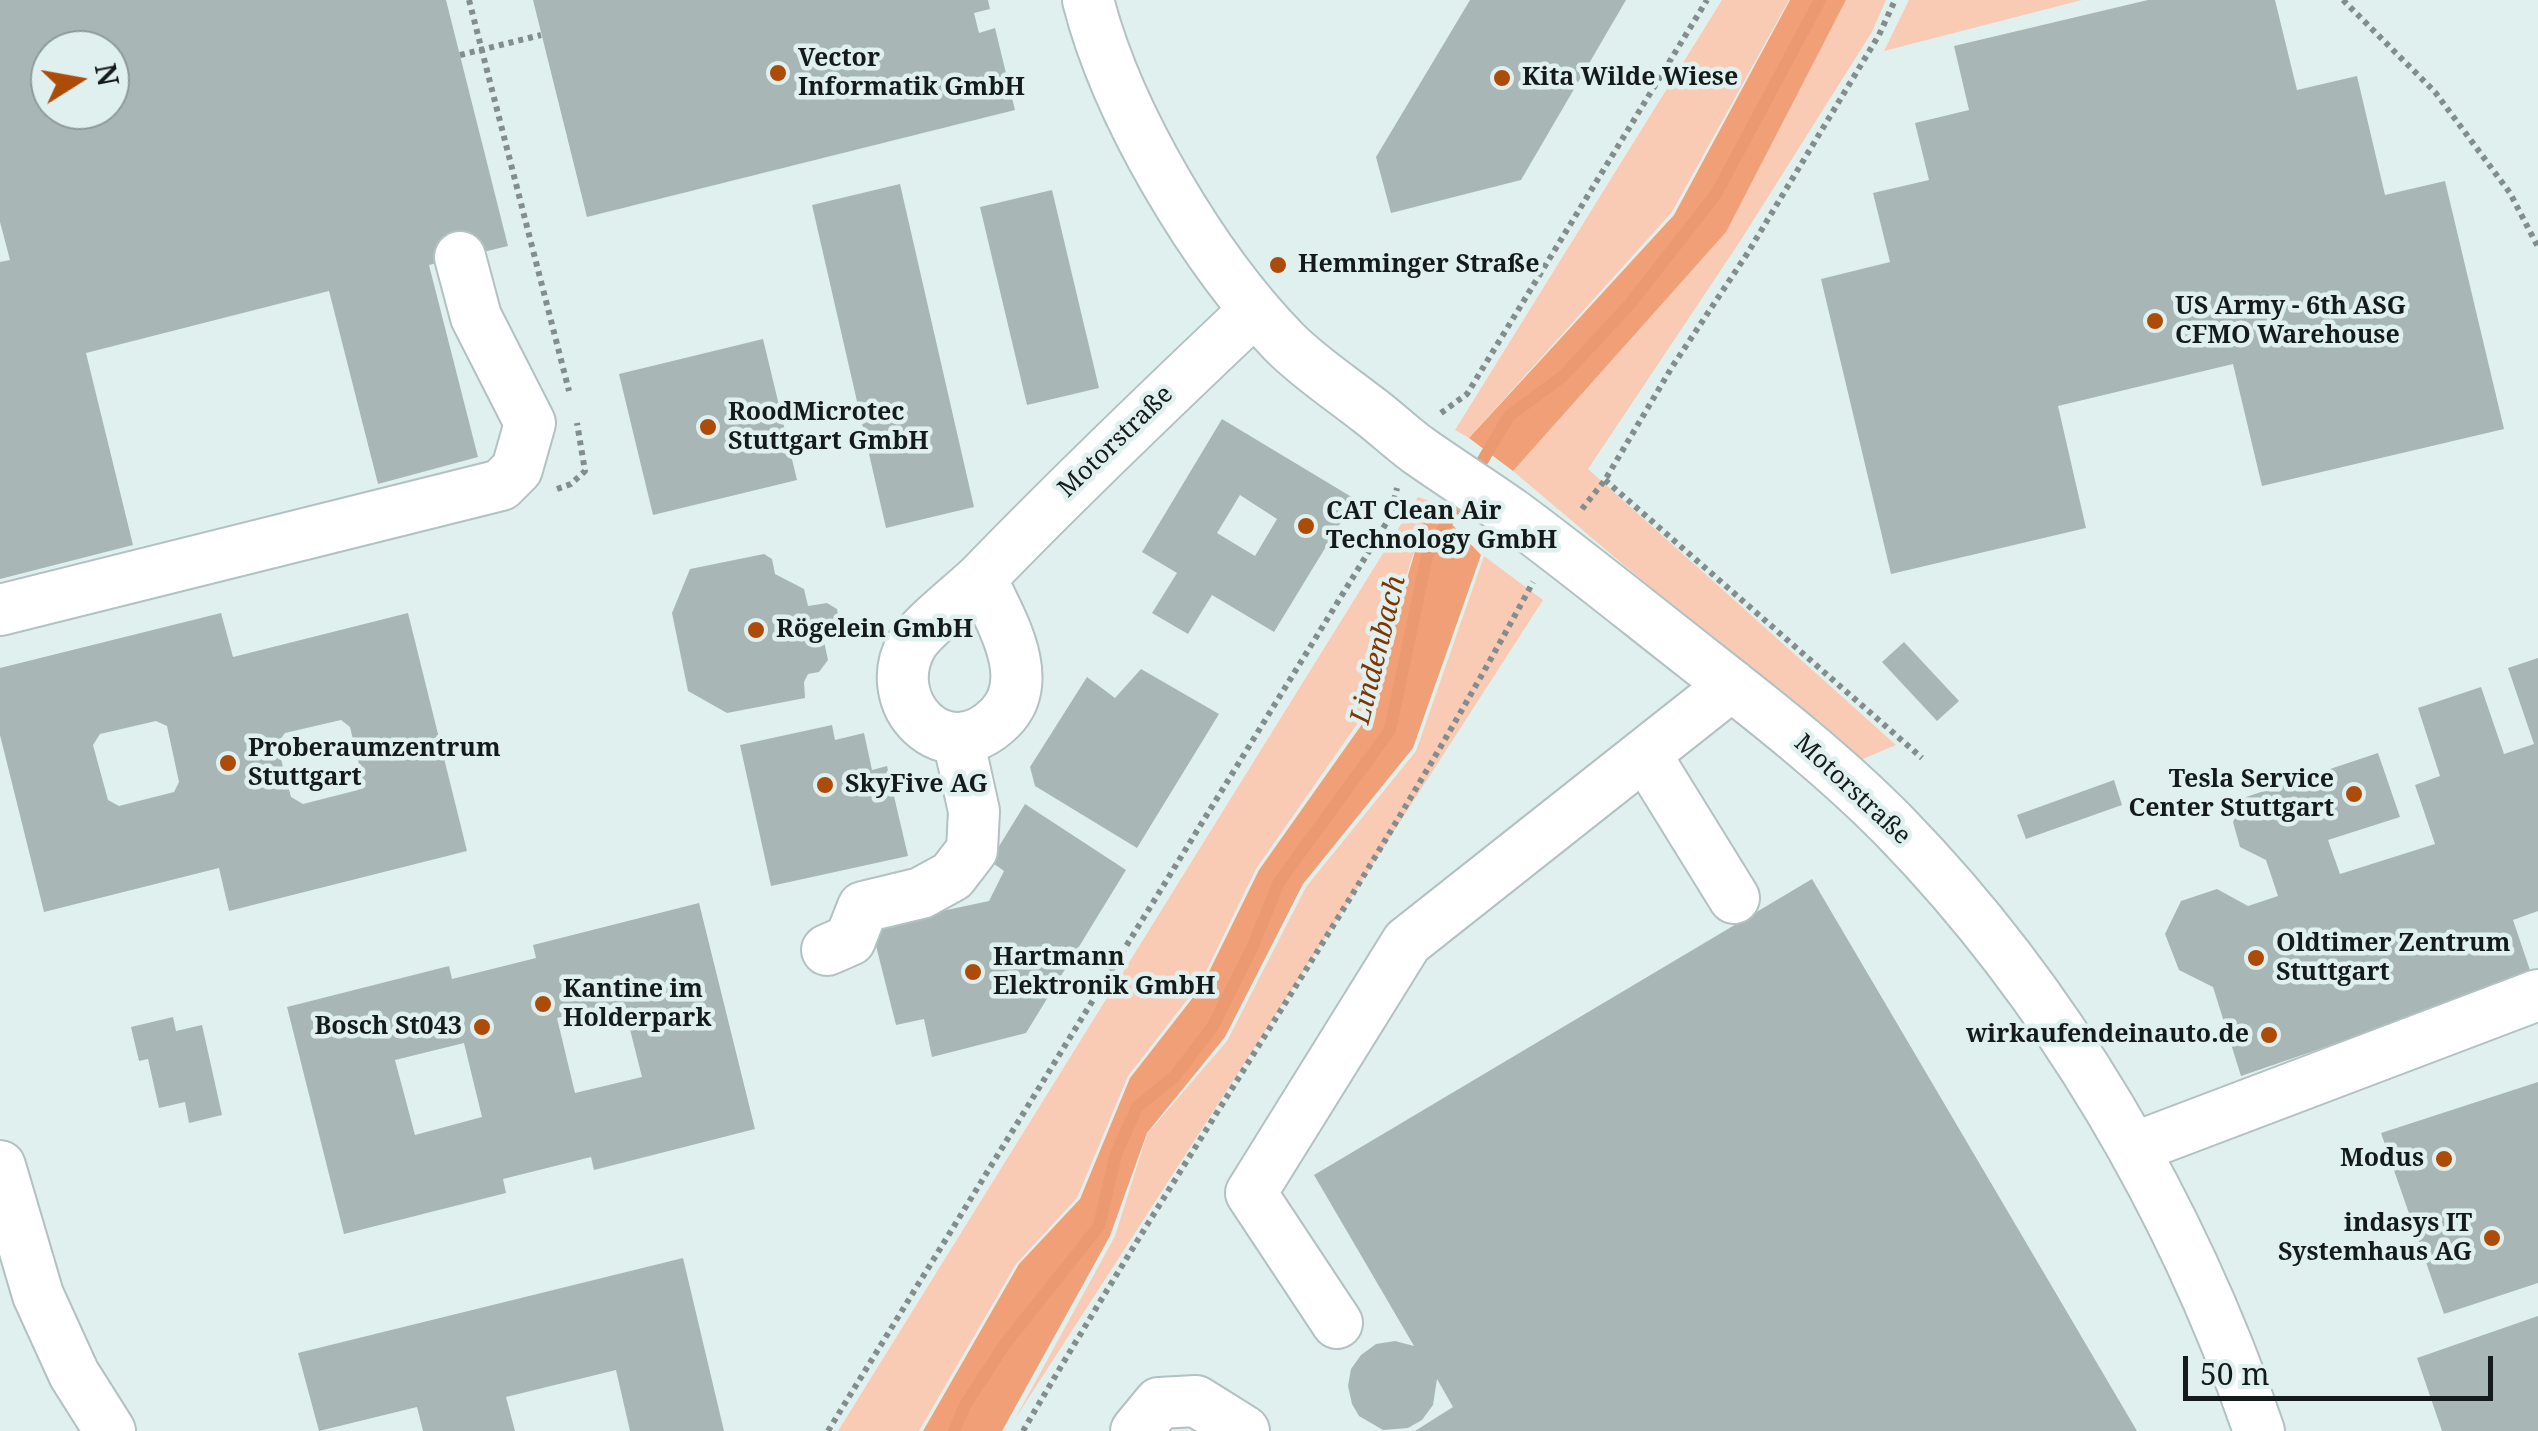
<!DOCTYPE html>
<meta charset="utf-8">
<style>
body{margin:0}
#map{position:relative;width:2538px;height:1431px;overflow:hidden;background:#e0f0ef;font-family:"Noto Serif",serif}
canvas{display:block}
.north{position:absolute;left:30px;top:30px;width:100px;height:100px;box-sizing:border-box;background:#e0f0ef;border:2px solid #8f9a9a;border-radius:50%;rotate:79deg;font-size:28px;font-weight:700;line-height:40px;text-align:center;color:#151a1a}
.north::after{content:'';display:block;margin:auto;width:35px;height:45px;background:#ad4c08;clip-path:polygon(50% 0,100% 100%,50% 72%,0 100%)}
.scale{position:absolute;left:2183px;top:1356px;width:310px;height:45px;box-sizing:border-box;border:5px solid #151a1a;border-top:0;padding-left:12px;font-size:30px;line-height:35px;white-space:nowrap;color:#151a1a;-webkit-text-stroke:8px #e0f0ef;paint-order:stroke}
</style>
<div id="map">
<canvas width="2538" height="1431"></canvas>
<div class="north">N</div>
<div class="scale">50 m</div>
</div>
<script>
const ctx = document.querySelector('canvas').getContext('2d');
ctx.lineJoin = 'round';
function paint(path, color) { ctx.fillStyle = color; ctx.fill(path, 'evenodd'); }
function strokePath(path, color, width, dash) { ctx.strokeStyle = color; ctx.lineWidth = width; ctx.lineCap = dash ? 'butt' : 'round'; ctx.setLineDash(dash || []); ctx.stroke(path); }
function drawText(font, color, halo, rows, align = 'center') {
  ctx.font = font + ' "Noto Serif",serif'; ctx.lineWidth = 9; ctx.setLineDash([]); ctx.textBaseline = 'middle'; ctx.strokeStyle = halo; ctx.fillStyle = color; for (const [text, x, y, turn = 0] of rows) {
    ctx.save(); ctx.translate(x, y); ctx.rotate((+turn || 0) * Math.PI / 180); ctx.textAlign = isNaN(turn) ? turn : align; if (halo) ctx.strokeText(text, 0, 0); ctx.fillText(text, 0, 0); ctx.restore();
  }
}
paint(new Path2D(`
 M1722,0H1789L1672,212L1469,438L1455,430Z
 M1846,0H1886L1872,32L1739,243L1588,469L1896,745L1856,762L1513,471L1725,232Z
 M1909,0H2082L1884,51Z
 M1418,497L1430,501L1362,717L1256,869L1201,982L1128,1076L1077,1198L1016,1264L919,1431H838Z
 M1484,556L1543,600L1015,1419L1115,1236L1147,1134L1227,1041L1306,887L1416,751Z`), '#facbb4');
paint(new Path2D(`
 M1790,0H1846L1726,232L1513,471L1469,438L1674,215Z
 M1430,501L1481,555L1413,748L1303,884L1225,1037L1147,1133L1110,1236L1002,1431H923L1019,1264L1080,1199L1130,1078L1202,986L1259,870L1365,720Z`), '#f19f76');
strokePath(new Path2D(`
 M1474,475L1509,416L1563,376L1629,305L1716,194L1820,0
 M954,1431L965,1405L1005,1344L1099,1226L1116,1154L1137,1107L1175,1076L1213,1026L1253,946L1279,882L1390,730L1427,556L1464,493`), '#eb9970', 12);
paint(new Path2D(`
 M0,0H446L508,246L429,265L478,457L378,484L329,291L86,353L133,545L0,579V262L10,260L0,222ZM50,50H110V110H50Z
 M533,0H988L990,9L974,13L979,33L995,28L1015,110L587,217Z
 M1470,0H1626L1521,180L1391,213L1376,157Z
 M2148,0H2275L2297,90L2357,76L2385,195L2445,181L2504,429L2262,486L2233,364L2058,406L2086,528L1891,574L1821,279L1890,262L1873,193L1929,180L1915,123L1969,110L1954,46Z
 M900,184L974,507L886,528L812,205Z
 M1052,190L1099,388L1027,405L980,207Z
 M763,339L797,480L653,515L619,374Z
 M1222,419L1355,499L1274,632L1212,595L1188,634L1152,613L1177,573L1142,552ZM1240,495L1277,519L1255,556L1217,533Z
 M764,554L772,559L775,574L804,589L808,606L827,603L837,609L840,625L834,634L823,637L828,660L819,672L808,674L804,682L805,698L727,713L688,691L672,613L690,569Z
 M221,613L233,657L408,613L467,851L229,911L219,868L44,912L0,735V668ZM341,720L350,727L363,781L358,790L303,804L291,797L277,744L285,733ZM156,721L167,726L179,782L174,792L119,806L108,800L93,745L100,734Z
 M1904,642L1959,701L1937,721L1882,662Z
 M2538,658V911L2513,920L2532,976L2241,1076L2213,987L2179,970L2165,934L2181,901L2217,889L2248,906L2278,896L2266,860L2240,847L2233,822L2246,797L2378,753L2400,817L2328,840L2340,874L2435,844L2415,785L2440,776L2418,708L2481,687L2504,754L2534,744L2508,668Z
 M1141,669L1219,714L1137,848L1035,786L1030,767L1087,677L1115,698Z
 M832,725L835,740L864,733L872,770L887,766L908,856L771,886L740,745Z
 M2114,780L2122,805L2026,839L2017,815Z
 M1025,804L1126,870L1026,1033L932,1057L924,1019L896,1025L871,926L989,901L1004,871L990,861Z
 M1812,879L2137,1431H1415L1453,1407L1437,1379L1433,1405L1422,1420L1408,1428L1383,1430L1359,1416L1352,1404L1348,1386L1351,1369L1361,1355L1376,1344L1395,1341L1414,1346L1314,1175Z
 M699,903L755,1129L594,1170L591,1157L503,1179L506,1193L344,1234L287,1007L449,966L452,979L536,958L533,945ZM623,1002L642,1077L575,1093L557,1018ZM464,1043L482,1117L415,1135L395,1060Z
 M173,1017L176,1031L202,1025L222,1115L189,1123L185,1102L159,1108L148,1059L139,1061L131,1027Z
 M2538,1082V1283L2444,1314L2381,1133Z
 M683,1258L724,1431H630L616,1370L506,1397L515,1431H423L417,1407L319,1431L298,1353Z
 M2538,1316V1431H2442L2417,1358Z`), '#a8b7b6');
const minor = new Path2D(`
 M1088,0C1117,114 1203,259 1285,343C1309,367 1339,387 1366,408C1384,421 1400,437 1418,450C1449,472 1481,492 1512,514C1573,559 1632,607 1692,654C1761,708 1832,763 1894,826C2059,995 2183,1209 2259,1431
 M981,578C999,618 1039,679 1000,718C945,773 878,703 912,644C922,627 966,593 983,576C1072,484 1163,397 1255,310
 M0,610L501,485L517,469L530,423L476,317L460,257
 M1645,754L1734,898
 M827,950L850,940L863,907L921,893L952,876L972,850L974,811L958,739
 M2134,1148L2538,995
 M0,1166L38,1295L74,1374L110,1431
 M1337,1323L1251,1193L1407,942L1732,685
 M1136,1431L1159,1403L1196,1401L1244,1431`);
strokePath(minor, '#b2c1c1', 54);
strokePath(new Path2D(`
 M469,0L569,391
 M2343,0L2435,92L2510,193L2538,247
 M1441,413L1467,394L1707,0
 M1605,480L1922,758
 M557,489L571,484L585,471L577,423
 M1582,509L1605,480L1672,367L1747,254L1879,35L1895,0
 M828,1431L1390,517L1397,488
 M1023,1431C1189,1146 1377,873 1533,582`), '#838d8d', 6, [5, 5]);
strokePath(minor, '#fff', 50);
strokePath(new Path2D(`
 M460,55L541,35`), '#838d8d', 6, [5, 5]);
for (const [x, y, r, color] of [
 [778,73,10,"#ad4c08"],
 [1502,78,10,"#ad4c08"],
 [1278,265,10,"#ad4c08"],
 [2155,321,10,"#ad4c08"],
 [708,427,10,"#ad4c08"],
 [1306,526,10,"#ad4c08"],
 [756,630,10,"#ad4c08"],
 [228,763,10,"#ad4c08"],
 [825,785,10,"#ad4c08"],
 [2354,794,10,"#ad4c08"],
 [2256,958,10,"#ad4c08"],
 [973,972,10,"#ad4c08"],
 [543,1004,10,"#ad4c08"],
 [482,1027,10,"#ad4c08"],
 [2269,1035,10,"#ad4c08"],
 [2444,1159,10,"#ad4c08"],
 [2492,1238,10,"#ad4c08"]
]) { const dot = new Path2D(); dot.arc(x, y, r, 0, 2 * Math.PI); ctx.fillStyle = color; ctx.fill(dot); strokePath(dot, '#e0f0ef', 4); }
drawText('bold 25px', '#151a1a', '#e0f0ef', [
 ["Vector",798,59],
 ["Informatik GmbH",798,88],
 ["Kita Wilde Wiese",1522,78],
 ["Hemminger Straße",1298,265],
 ["US Army - 6th ASG",2175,307],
 ["CFMO Warehouse",2175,336],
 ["RoodMicrotec",728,413],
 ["Stuttgart GmbH",728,442],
 ["CAT Clean Air",1326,512],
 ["Technology GmbH",1326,541],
 ["Rögelein GmbH",776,630],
 ["Proberaumzentrum",248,749],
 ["Stuttgart",248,778],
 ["Tesla Service",2334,780,"right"],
 ["Center Stuttgart",2334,809,"right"],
 ["SkyFive AG",845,785],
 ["Oldtimer Zentrum",2276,944],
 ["Stuttgart",2276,973],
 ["Hartmann",993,958],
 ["Elektronik GmbH",993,987],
 ["Kantine im",563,990],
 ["Holderpark",563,1019],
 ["Bosch St043",462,1027,"right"],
 ["wirkaufendeinauto.de",2249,1035,"right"],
 ["Modus",2424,1159,"right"],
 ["indasys IT",2472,1224,"right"],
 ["Systemhaus AG",2472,1253,"right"]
], 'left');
drawText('25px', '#151a1a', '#e0f0ef', [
 ["Motorstraße",1116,442,-44],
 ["Motorstraße",1852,790,43]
]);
drawText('italic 28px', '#7e3503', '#e0f0ef', [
 ["Lindenbach",1379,650,-76]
]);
</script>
